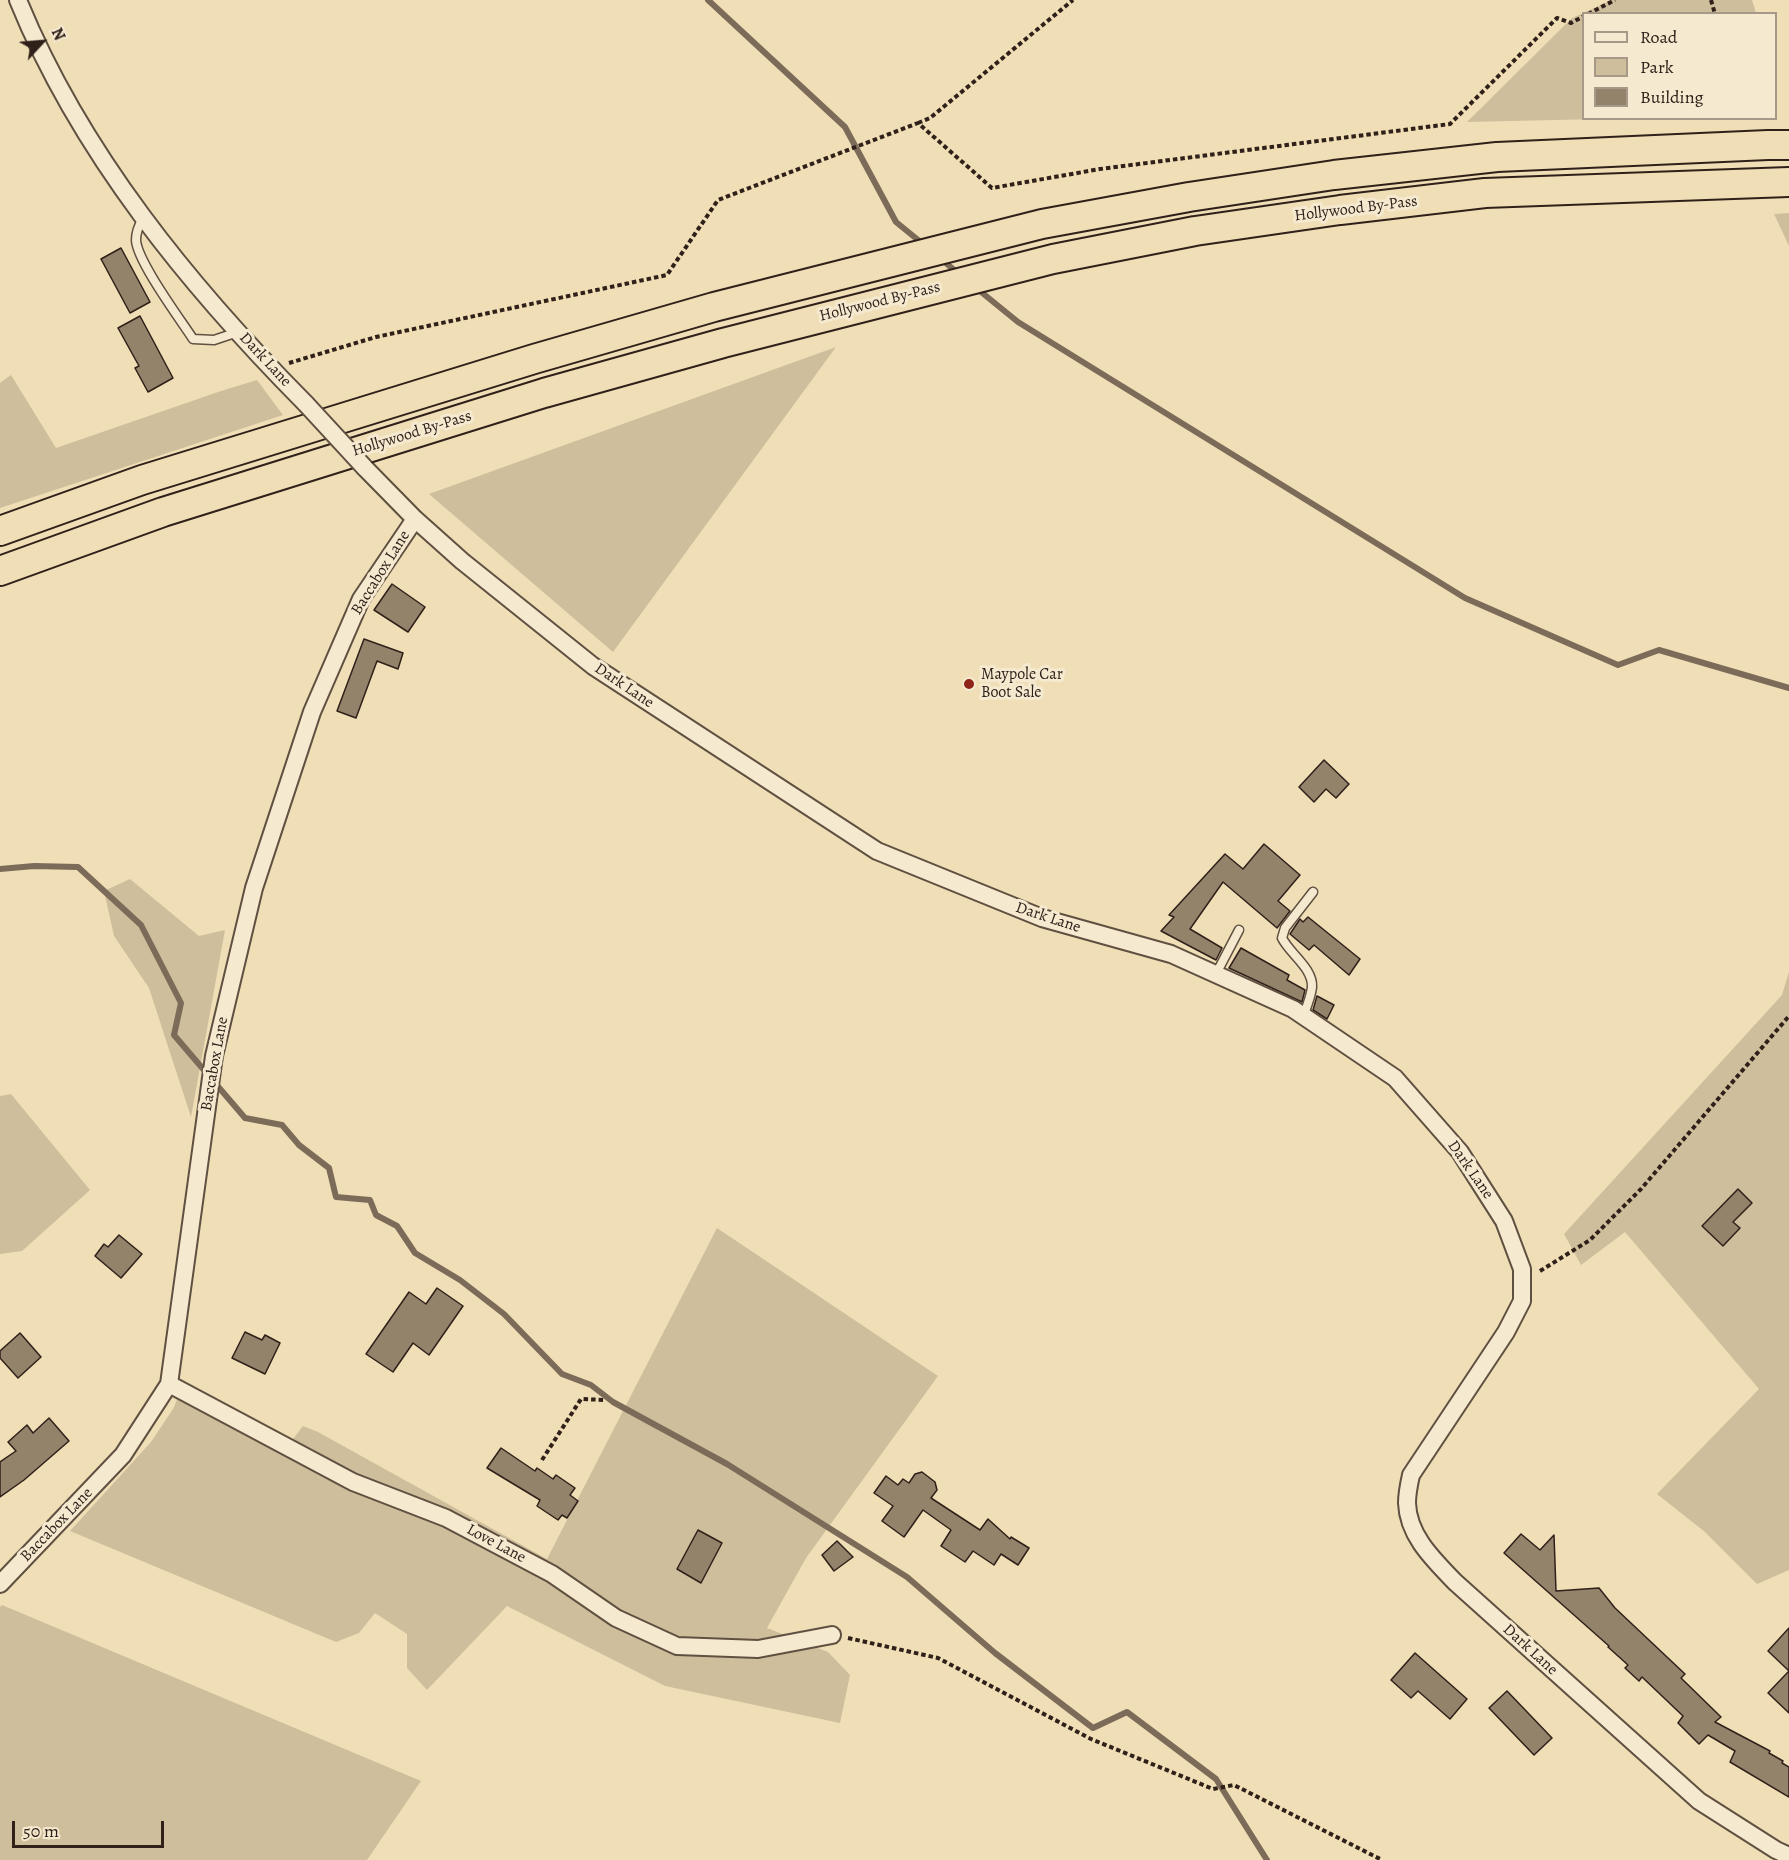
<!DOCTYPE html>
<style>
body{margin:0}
#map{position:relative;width:1789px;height:1860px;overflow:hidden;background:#efdeb6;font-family:Alegreya,serif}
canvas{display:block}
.legend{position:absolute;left:1582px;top:12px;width:195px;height:108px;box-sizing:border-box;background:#f5ead0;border:2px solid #a69987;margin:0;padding:8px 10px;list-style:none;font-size:18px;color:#30201a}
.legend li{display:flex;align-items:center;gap:12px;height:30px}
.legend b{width:30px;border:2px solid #a69987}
.north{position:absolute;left:12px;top:12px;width:60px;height:60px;-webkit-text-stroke:4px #f5ead0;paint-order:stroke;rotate:64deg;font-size:16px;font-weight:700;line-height:24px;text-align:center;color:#30201a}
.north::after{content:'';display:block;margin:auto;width:21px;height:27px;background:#30201a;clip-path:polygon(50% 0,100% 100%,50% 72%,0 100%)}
.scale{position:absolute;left:12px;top:1821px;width:152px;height:27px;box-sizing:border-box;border:3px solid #30201a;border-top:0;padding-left:8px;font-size:18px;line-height:21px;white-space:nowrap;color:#30201a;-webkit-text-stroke:4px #f5ead0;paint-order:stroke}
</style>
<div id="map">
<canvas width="1789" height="1860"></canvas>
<ul class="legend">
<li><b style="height:8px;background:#f5ead0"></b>Road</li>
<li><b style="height:16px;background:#cfbe9b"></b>Park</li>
<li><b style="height:16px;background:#93836b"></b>Building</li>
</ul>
<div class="north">N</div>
<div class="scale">50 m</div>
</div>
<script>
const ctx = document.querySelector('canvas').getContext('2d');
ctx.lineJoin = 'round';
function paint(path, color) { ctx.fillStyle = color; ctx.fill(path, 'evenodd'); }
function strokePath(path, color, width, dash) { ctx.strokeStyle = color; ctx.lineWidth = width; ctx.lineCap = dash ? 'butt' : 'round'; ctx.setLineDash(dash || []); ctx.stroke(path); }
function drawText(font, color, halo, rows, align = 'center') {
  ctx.font = font + ' Alegreya,serif'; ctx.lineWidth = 6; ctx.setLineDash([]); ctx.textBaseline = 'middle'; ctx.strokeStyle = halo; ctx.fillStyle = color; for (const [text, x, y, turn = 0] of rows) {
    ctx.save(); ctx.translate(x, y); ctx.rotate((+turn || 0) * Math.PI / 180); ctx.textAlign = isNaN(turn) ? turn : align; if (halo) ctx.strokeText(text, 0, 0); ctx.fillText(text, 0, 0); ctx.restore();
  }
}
paint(new Path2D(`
 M1612,0H1752L1756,13L1584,14V118L1599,119L1467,122L1572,18Z
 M1789,213V246L1774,214Z
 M836,347L613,652L429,494Z
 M11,375L56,448L221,391L257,380L283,415L0,508V383Z
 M130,879L199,936L225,930L191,1117L149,988L114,936L104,891Z
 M1789,972V1570L1757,1584L1705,1532L1657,1494L1759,1389L1625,1232L1581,1265L1564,1234L1782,995Z
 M11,1094L90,1190L22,1251L0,1254V1096Z
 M717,1228L938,1376L806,1558L767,1628L828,1652L850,1675L840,1723L665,1686L507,1606L427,1690L407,1668V1634L375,1613L359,1633L336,1642L70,1531L151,1442L173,1409L181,1390L287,1447L303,1426L318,1432L547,1559Z
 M2,1605L421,1781L367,1860H0V1607Z`), '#cfbe9b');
strokePath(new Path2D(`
 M708,0L845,127L896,222L923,244
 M940,258L960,275
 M975,287L1018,322L1465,598L1618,665L1659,650L1789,688
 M0,869L34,866L78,867L141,925L181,1003L174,1035L245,1118L282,1125L299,1145L329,1168L336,1197L370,1200L376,1215L397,1226L415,1253L460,1280L504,1314L562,1374L591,1385L613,1402L727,1464L907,1577L995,1653L1093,1728L1127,1712L1216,1779L1267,1860`), '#7c6b58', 6);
const building = new Path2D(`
 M121,248L150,302L130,313L101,259Z
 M140,316L173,378L148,392L135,368L139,366L118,328Z
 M392,584L425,607L408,632L374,610Z
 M364,639L403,653L398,669L377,661L356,718L337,711Z
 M1324,760L1349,784L1336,798L1326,789L1314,802L1299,787Z
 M1264,844L1300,875L1278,901L1290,911L1277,928L1223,882L1190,929L1222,948L1216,960L1161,931L1174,917L1169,915L1225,854L1243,869Z
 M1308,917L1360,959L1349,975L1314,945L1309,950L1290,934L1300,919L1303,922Z
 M1241,948L1289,975L1287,980L1305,990L1302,1002L1229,968Z
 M1317,996L1334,1005L1327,1019L1313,1010Z
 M1738,1189L1752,1203L1733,1222L1740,1228L1723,1246L1702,1226Z
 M119,1235L142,1254L121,1278L95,1256L104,1244L108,1247Z
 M437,1288L463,1306L429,1355L413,1343L393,1372L366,1354L409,1292L426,1304Z
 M245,1332L262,1340L265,1335L280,1343L265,1374L232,1358Z
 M20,1333L41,1357L18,1378L0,1358V1351Z
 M49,1418L69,1441L24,1480L0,1497V1462L16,1451L8,1442L27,1425L33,1433Z
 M501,1448L535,1471L537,1468L553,1479L556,1475L575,1488L570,1495L578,1501L567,1518L562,1515L558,1520L537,1506L540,1500L487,1468Z
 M922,1472L935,1482L937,1490L931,1498L980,1530L988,1519L1010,1539L1011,1537L1029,1548L1018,1565L1001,1554L994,1565L973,1551L965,1562L941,1546L951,1530L923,1510L904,1537L882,1521L893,1506L874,1493L886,1476L898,1485L903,1479L909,1483L915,1474Z
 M698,1530L722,1543L701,1583L677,1569Z
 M1521,1534L1540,1550L1554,1535L1556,1591L1599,1588L1615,1608L1685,1674L1681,1678L1721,1717L1715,1722L1770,1751L1769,1753L1783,1761L1782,1763L1789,1767V1797L1730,1762L1735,1751L1708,1735L1699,1744L1678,1723L1683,1716L1642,1677L1639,1681L1625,1668L1628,1665L1608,1647L1609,1646L1504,1553Z
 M837,1541L853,1557L834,1571L822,1555Z
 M1789,1628V1713L1768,1693L1789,1671L1768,1651Z
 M1415,1653L1467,1699L1450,1719L1418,1691L1411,1698L1391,1680Z
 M1507,1691L1552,1738L1534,1755L1489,1708Z`);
paint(building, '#93836b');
strokePath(building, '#30201a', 1.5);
const lane = new Path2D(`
 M143,218C139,225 136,232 136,240C137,261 180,319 193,339L214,340L238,332
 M1216,974L1239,930
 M1304,1016C1306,1007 1311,997 1312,987C1313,968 1290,954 1282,938L1285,928L1313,892`);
const street = new Path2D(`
 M18,0C80,153 191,288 306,404
 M365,468L415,519L462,561L593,666L877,851L1042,918L1171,954L1293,1009L1395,1078L1460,1152L1504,1221L1522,1269V1301L1506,1332L1411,1475C1409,1484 1407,1494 1407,1503C1408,1536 1434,1560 1455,1582L1699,1801L1776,1850L1789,1856
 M169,1384L353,1482L446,1518L552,1574L616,1618L677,1646L758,1649L832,1635
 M0,1584L123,1455L169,1384L214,1056L254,888L312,712L361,599L415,519`);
const highway = new Path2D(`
 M0,531L142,480L534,359L714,307L1042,224L1189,197L1334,175L1497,157L1768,145H1789
 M0,571L163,512L544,393L723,343L1053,259L1195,231L1340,210L1485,193L1789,182`);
strokePath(lane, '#605041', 11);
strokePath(street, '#605041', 20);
strokePath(highway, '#30201a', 32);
strokePath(new Path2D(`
 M1711,0L1715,14
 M1588,14L1615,0
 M918,123L930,118L1073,0
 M289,363L376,337L667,275L718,200L918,123L992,188L1100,169L1450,124L1557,18L1571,23L1584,16
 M1540,1271L1590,1240L1641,1189L1789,1016
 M542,1460L581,1399L606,1400
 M848,1638L938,1658L1091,1739L1213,1789L1234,1785L1382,1860`), '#30201a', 4, [4.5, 3]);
strokePath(lane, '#f5ead0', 8);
strokePath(street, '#f5ead0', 16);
strokePath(highway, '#efdeb6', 28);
const streetBridge = new Path2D(`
 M306,404L365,468`);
strokePath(streetBridge, '#605041', 20, []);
strokePath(streetBridge, '#f5ead0', 16);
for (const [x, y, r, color] of [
 [969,684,6,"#8f2418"]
]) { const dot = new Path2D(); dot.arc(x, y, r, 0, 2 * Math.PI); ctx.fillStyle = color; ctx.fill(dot); strokePath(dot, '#f5ead0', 2); }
drawText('16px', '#30201a', '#f5ead0', [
 ["Hollywood By-Pass",1356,209,-7],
 ["Hollywood By-Pass",880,302,-14],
 ["Dark Lane",265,360,47],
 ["Hollywood By-Pass",412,434,-17],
 ["Baccabox Lane",381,573,-58],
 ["Dark Lane",624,686,34],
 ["Dark Lane",1048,918,18],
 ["Baccabox Lane",215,1064,-80],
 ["Dark Lane",1470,1170,55],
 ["Baccabox Lane",57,1525,-46],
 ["Love Lane",496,1544,28],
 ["Dark Lane",1530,1650,42]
]);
drawText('16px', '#30201a', '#f5ead0', [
 ["Maypole Car",981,675],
 ["Boot Sale",981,693]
], 'left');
</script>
